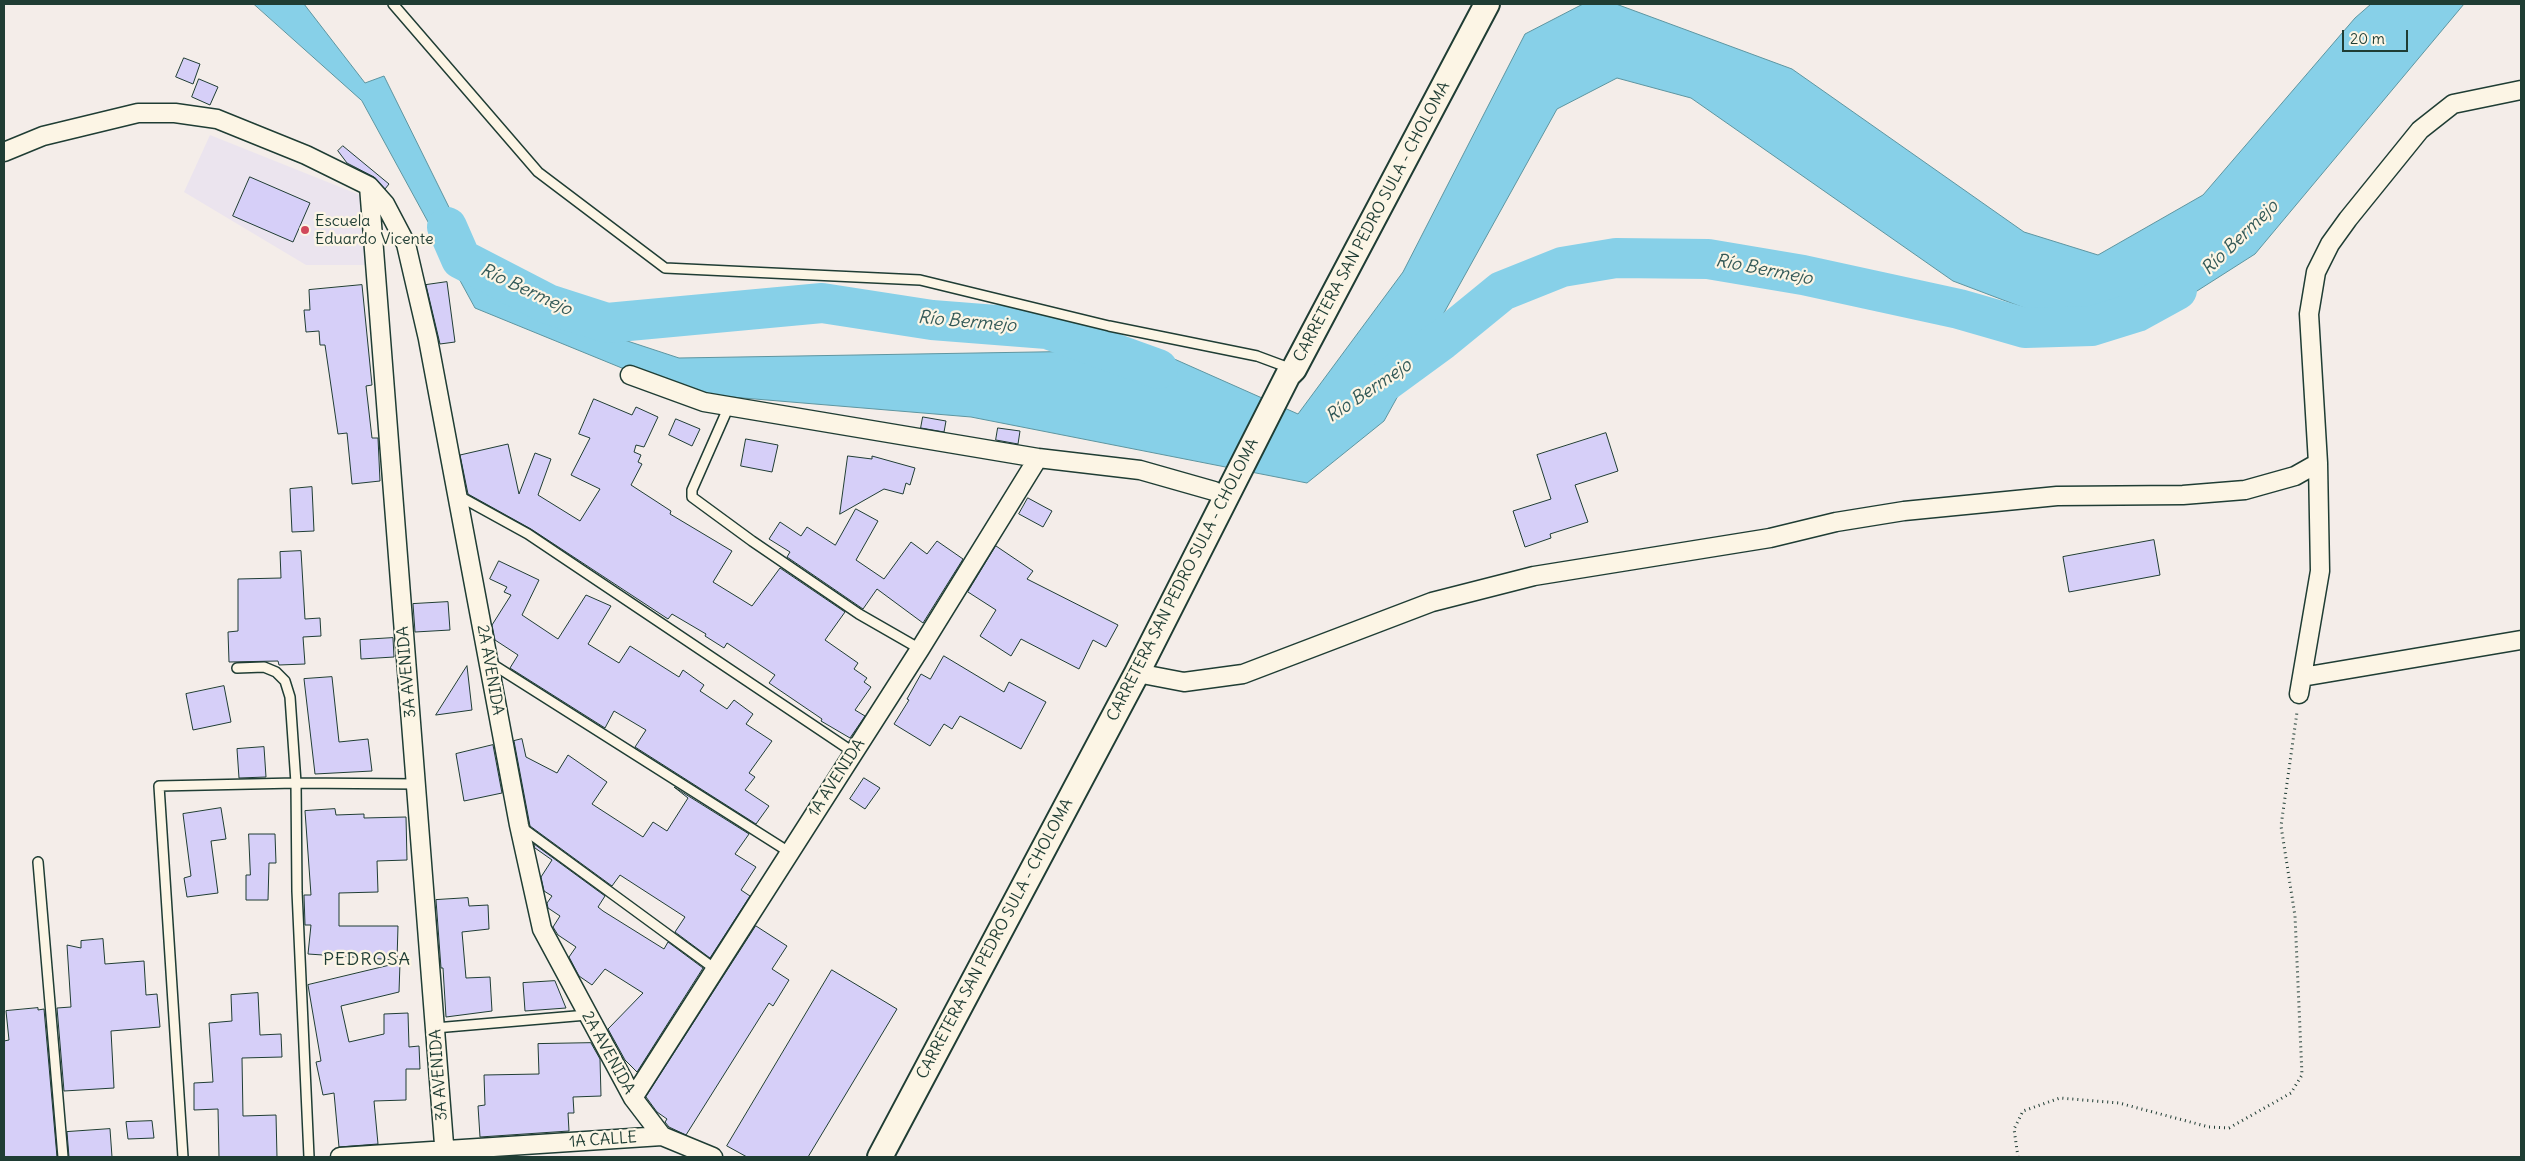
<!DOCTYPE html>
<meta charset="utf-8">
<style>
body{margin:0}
#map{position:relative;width:2525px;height:1161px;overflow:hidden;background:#f4ede9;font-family:Delius,sans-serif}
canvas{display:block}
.frame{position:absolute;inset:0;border:5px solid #1f3d34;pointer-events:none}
.scale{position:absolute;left:2342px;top:30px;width:66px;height:22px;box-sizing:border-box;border:2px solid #1f3d34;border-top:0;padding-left:6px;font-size:15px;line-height:18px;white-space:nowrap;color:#1f3d34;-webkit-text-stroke:4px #fcf5e5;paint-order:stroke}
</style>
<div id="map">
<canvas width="2525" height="1161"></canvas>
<div class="frame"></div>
<div class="scale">20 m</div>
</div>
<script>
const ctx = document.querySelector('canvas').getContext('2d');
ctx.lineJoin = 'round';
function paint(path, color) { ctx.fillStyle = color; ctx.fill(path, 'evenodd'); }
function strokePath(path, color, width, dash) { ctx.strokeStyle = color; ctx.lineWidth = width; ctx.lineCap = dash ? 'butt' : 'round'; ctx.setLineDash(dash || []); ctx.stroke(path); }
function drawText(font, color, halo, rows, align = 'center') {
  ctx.font = font + ' Delius,sans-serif'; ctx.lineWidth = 4.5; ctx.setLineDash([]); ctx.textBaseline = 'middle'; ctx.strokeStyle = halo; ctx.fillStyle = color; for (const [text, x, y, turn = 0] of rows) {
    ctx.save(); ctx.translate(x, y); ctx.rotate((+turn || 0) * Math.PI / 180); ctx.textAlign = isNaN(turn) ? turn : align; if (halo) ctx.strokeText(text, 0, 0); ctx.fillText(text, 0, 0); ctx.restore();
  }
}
paint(new Path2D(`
 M210,135L360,195L368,265H306L184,192Z`), '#ebe4ee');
const water = new Path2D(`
 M254,4H304L365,83L384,76L484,278L524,307L679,358L1154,350L1298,414L1403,272L1525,34L1583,4H1616L1792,69L2024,232L2098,255L2203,195L2355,18L2371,4H2464L2255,254L2164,312L2056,320L1953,281L1691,98L1617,78L1557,109L1384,421L1307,483L971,417L683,393L475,308L362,101Z`);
paint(water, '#87d0e8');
strokePath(water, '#5d95a0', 1);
strokePath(new Path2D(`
 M447,227L461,259L548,304L607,323L822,303L932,320L1047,329L1158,369
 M1375,389L1442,340L1502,291L1562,267L1616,258L1708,259L1803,275L1959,309L2025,328L2092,326L2137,312L2177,290`), '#87d0e8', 40);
const building = new Path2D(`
 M184,58L200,64L193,84L176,77Z
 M199,79L218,87L210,105L192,97Z
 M343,146L389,184L385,189L374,177L347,163L338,151Z
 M250,177L310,203L293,242L233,216Z
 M447,282L455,342L440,344L426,285Z
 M362,285L372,385L366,386L372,438H378L380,481L352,484L347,433L338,434L325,345H320L319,331L306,332L304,310H310L309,290Z
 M594,399L632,415L636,407L658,417L644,447L636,445L634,452L641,455L638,462L642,464L631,485L671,511L670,514L732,551L713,582L752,606L780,568L845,612L825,640L858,663L854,669L867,678L864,682L871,687L855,710L865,716L850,738L821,721L822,719L769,683L775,675L727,643L724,648L705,636L706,634L672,614L668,619L531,529L468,494L460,455L508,444L519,494L535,453L551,459L538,495L580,521L600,489L571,475L590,438L579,434Z
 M923,417L946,421L944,432L921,428Z
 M676,419L700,429L692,446L669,435Z
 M998,428L1020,431L1018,444L996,440Z
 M1606,433L1618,471L1575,485L1588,522L1550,534L1551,538L1525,547L1513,511L1551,499L1537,455Z
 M746,439L778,445L772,472L741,466Z
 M848,456L872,459V456L915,468L910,485L906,483L903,494L884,489L840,514Z
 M312,487L314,531L292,532L290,489Z
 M1028,498L1052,511L1043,527L1019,514Z
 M856,509L878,521L856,560L884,579L911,542L927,554L937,541L963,559L923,623L877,589L863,609L787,557L790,552L769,539L780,522L801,536L807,527L835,545Z
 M2154,540L2160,575L2069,592L2063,557Z
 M996,546L1033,571L1027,579L1118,625L1106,647L1093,640L1079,669L1021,639L1011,656L980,636L996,610L968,592Z
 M301,551L305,619L320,618L321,636L303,637L305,664L279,665L278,661L229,662L228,632L238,631V579L281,578L280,552Z
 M499,561L539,580L522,615L558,639L586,595L611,606L588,644L619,663L630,646L679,677L683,670L704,685L700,691L727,709L734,700L753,714L746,724L772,741L749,773L755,777L745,790L769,806L756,824L635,747L646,730L614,711L605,728L510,668L518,655L495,640L492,625L511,595L504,592L507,587L490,579Z
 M448,602L450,630L415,632L413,604Z
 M393,638L394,657L361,659L360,640Z
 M944,656L1004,692L1009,682L1046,702L1021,749L960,716L952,729L944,724L930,746L894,724L909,700L907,699L921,674L930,679Z
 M467,666L472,710L436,715Z
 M332,677L339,742L368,739L372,771L315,774L304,679Z
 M224,686L231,722L193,730L186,694Z
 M522,739L526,757L557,773L568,755L607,782L592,804L643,837L653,822L667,831L688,798L674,787L749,834L735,854L756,867L741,890L750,896L710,958L675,932L685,917L620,875L612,886L530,826L514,741Z
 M493,745L502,793L464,801L456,754Z
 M264,747L266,777L239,778L237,749Z
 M864,778L880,788L865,809L850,799Z
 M221,808L226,839L211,841L218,893L187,897L184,878L191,876L183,814Z
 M335,809L336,815L364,814V818L406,817L407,860L377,861L378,892L339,893V926H398L397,960L308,954L311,925H305L304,895H311L305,811Z
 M249,834H275L276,863H269L268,900H246V875H250Z
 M534,844L605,896L598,907L603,911L664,949L668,942L703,968L637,1072L625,1060L608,1029L643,993L605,969L592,985L579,976L569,957L576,947L558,935L553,927L560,916L548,908L547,903L552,896L544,891L541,877L552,860L535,848Z
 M468,898L469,906L488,905L489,929L462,932L466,978L490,977L492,1011L446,1017L443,968H441L436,900Z
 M756,926L787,946L772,969L789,980L773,1006L769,1003L686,1135L669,1127L665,1122L667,1119L657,1112L646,1097Z
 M103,939L105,964L144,961L146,995L157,994L160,1027L111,1031L114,1088L64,1091L57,1008L71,1007L67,945L81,948V941Z
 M400,963L399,992L341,1006L349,1042L384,1034V1014L408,1013L409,1047L419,1046L420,1069H406V1100L374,1101L378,1144L339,1147L334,1093L323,1095L316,1062L321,1061L308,985Z
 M832,970L897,1009L808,1157H747L727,1146Z
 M555,981L566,1008L525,1011L523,983Z
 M258,993L260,1035L281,1034L282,1057L242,1058L243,1116L276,1115L277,1157H219L218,1109L194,1110V1083L213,1082L209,1023L232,1021L231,995Z
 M38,1008V1010L44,1009L57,1157H4V1041L9,1040L6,1011Z
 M591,1043L600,1059L601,1096L573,1097L574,1113H568L569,1131L480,1137L478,1106L485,1105L484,1075L539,1074L538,1044Z
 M152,1121L154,1138L128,1139L126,1122Z
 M110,1129L112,1157H69L67,1132Z`);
paint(building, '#d6cff8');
strokePath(building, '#1f3d34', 1);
const service = new Path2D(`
 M393,4L538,172L665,268L920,280L1109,326L1257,356L1292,369
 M729,406L692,490V497L752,541L859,614L920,649
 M459,496L528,534L853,752
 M489,662L789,852
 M237,668L264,667L276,672L285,681L290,697L296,783L297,891L309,1157
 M521,827L715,969
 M38,862L63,1157
 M435,1028L587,1015
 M183,1157L159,786L296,783L416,784`);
const minor = new Path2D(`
 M4,152L43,136L138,113H175L217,119L306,155L369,186L385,204L406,244L428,339L519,825L542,929L633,1098L662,1136
 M369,186L445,1157
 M630,375L704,402L1038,458L1140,470L1214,491L1226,498
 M1137,673L1184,682L1243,674L1432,602L1534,576L1770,538L1836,522L1904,511L2057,496L2183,495L2245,490L2295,476L2318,463
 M2302,677L2521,640
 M2299,694L2320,571L2318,463L2309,314L2316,272L2330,244L2348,219L2420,130L2453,104L2521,90
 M633,1098L920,649L1038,458
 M340,1157L662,1136L713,1157`);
const secondary = new Path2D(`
 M880,1157L1137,673L1288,375L1294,369L1487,4`);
strokePath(service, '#1f3d34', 12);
strokePath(minor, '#1f3d34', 21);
strokePath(secondary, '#1f3d34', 28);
strokePath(new Path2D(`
 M2018,1157L2014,1129L2023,1111L2060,1098L2119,1103L2209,1127L2229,1128L2291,1093L2302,1075L2295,916L2281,826L2297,712`), '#1f3d34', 3, [1, 4]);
strokePath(service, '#fcf5e5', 9);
strokePath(minor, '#fcf5e5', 18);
strokePath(secondary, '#fcf5e5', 24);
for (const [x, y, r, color] of [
 [305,230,5,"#d1495b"]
]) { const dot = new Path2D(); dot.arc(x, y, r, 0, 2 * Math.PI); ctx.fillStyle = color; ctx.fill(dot); strokePath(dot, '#fcf5e5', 2); }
drawText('16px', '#1f3d34', '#fcf5e5', [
 ["Escuela",315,221],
 ["Eduardo Vicente",315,239]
], 'left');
drawText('16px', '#1f3d34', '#fcf5e5', [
 ["CARRETERA SAN PEDRO SULA - CHOLOMA",1372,222,-62],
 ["CARRETERA SAN PEDRO SULA - CHOLOMA",1183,580,-63],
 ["2A AVENIDA",490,670,80],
 ["3A AVENIDA",407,672,-95],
 ["1A AVENIDA",837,778,-57],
 ["CARRETERA SAN PEDRO SULA - CHOLOMA",995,939,-62],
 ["2A AVENIDA",608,1053,61],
 ["3A AVENIDA",439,1075,-94],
 ["1A CALLE",603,1140,-4]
]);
drawText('italic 18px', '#345a58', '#fcf5e5', [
 ["Río Bermejo",2240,238,-44],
 ["Río Bermejo",1764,270,11],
 ["Río Bermejo",526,290,25],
 ["Río Bermejo",967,322,5],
 ["Río Bermejo",1369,391,-34]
]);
ctx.letterSpacing = '1px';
drawText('18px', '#1f3d34', '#fcf5e5', [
 ["PEDROSA",367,960]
]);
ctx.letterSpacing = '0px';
</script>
